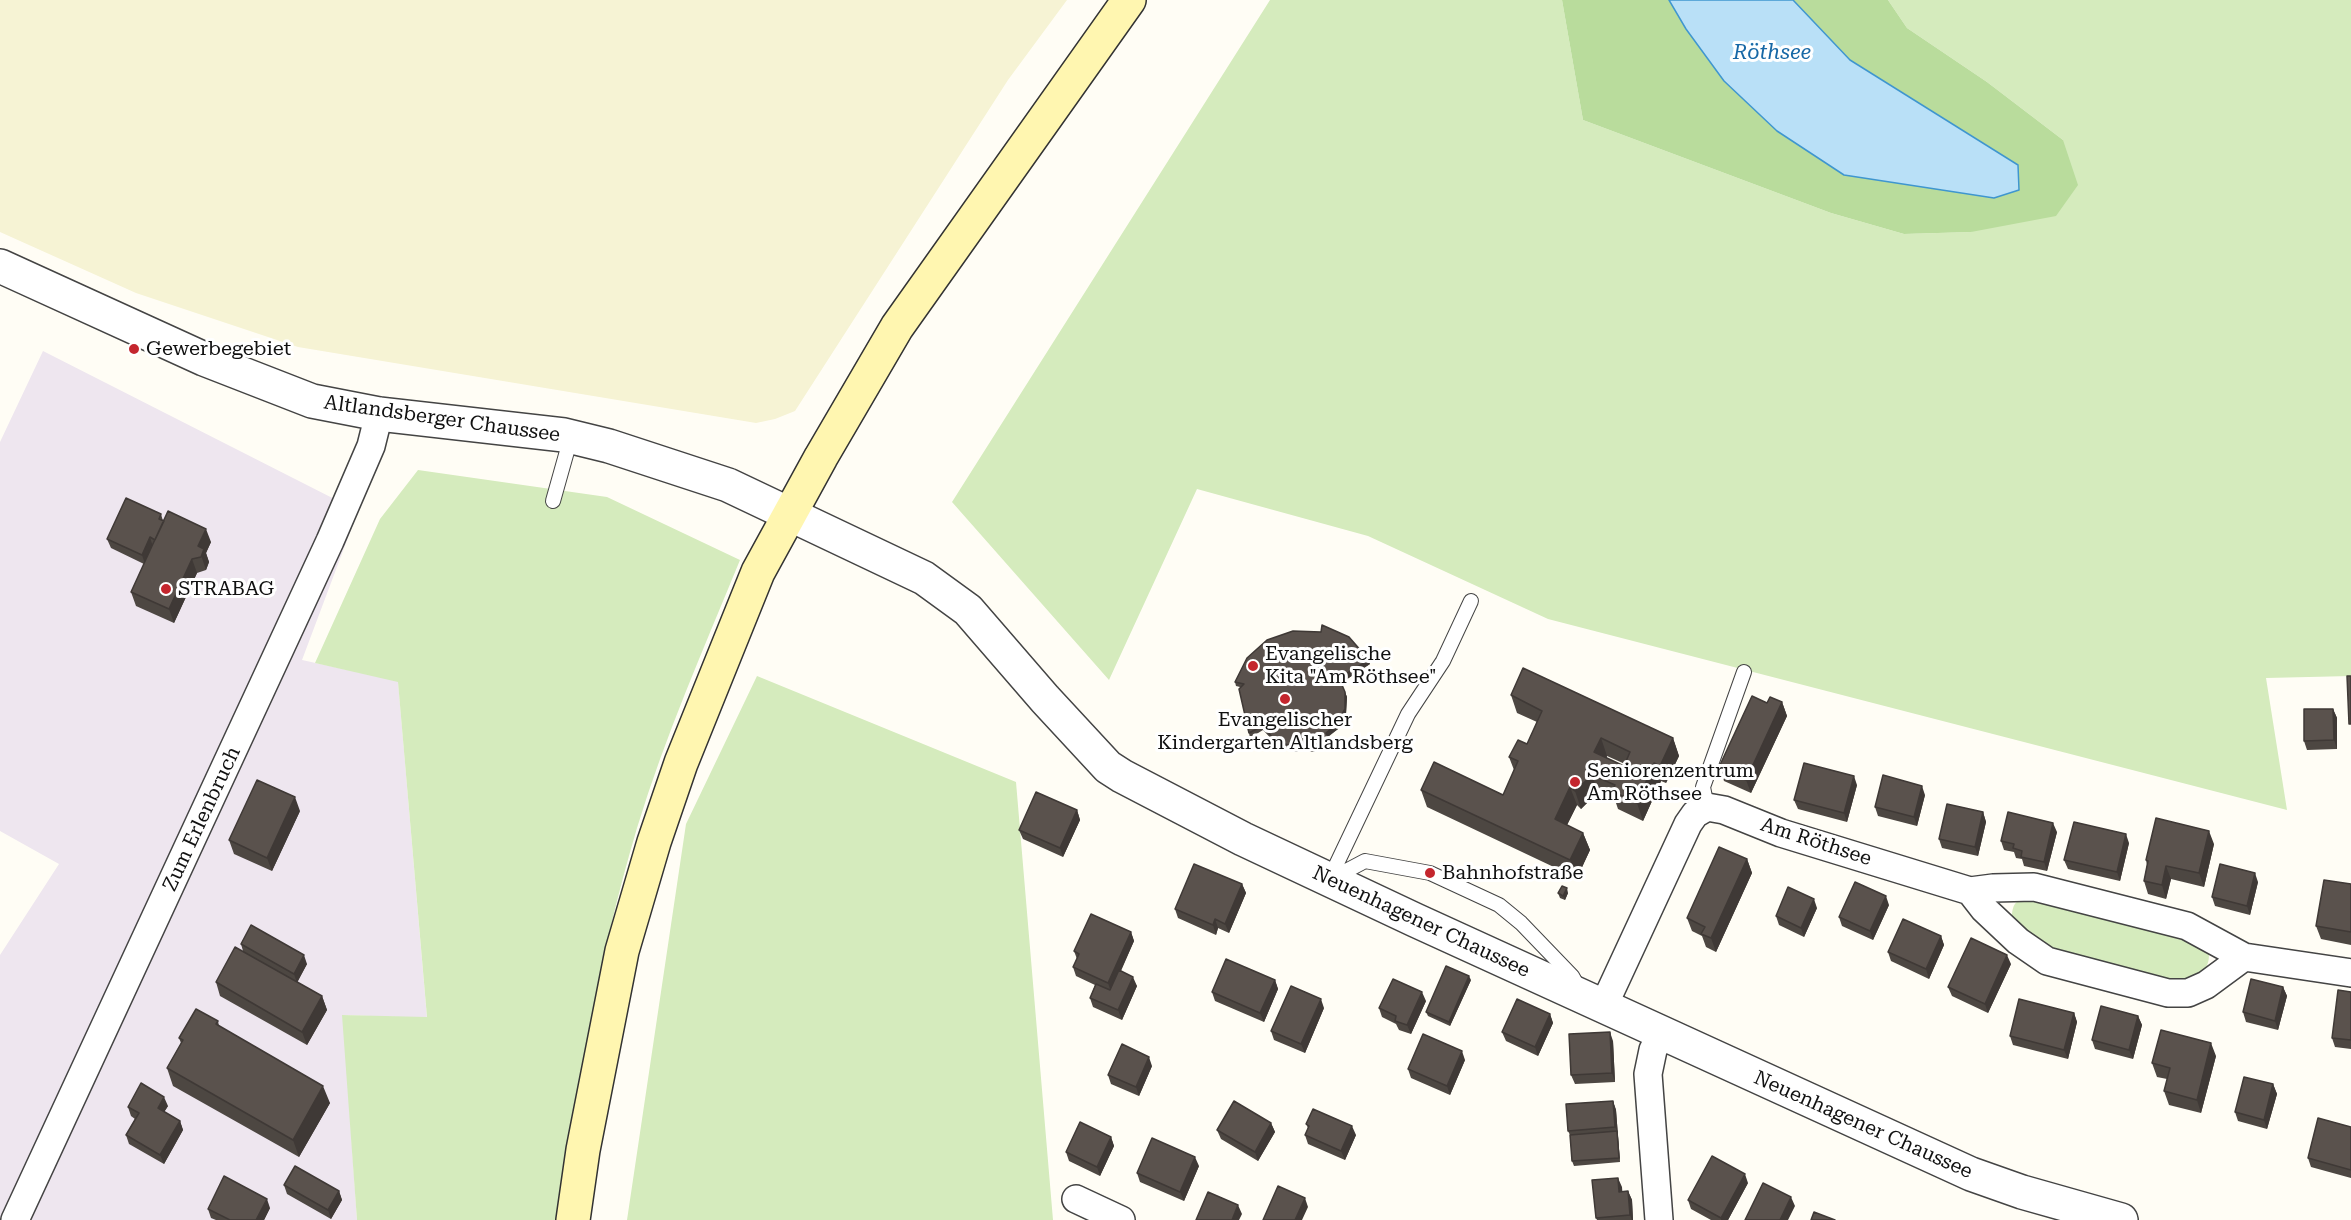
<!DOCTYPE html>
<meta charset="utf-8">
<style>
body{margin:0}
canvas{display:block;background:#fffdf5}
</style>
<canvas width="2351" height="1220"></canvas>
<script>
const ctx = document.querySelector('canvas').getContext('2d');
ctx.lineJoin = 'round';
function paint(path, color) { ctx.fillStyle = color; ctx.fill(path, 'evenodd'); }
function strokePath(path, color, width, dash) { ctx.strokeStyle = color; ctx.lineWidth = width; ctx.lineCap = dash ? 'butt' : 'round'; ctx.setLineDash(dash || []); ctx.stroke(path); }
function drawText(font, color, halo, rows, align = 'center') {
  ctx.font = font + ' "Roboto Serif",serif'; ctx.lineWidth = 6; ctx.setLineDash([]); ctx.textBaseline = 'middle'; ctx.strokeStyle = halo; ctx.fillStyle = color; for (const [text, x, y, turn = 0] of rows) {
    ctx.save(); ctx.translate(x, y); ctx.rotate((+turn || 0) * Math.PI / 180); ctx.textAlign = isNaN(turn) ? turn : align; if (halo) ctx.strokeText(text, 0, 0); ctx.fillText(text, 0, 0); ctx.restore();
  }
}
paint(new Path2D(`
 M43,351L358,511L302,660L398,681L427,1018L343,1015L357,1220H0V955L59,864L0,831V442Z`), '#eee6ef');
paint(new Path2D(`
 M0,0H1067L1008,80L795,411L775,419L756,423L298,347L136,293L0,232Z`), '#f6f3d4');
paint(new Path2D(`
 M1270,0H1562L1583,120L1831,213L1904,234L1971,232L2063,140L1987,82L1907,28L1888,0H2351V676L2266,678L2287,810L1548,619L1368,536L1197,489L1109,680L952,502Z
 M418,470L607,497L740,560C704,648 665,736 637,828C599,955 577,1088 561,1220H357L342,1015L427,1017L398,682L315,663L380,519Z
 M757,676L1016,782L1053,1220H627L686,824Z
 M2025,897L2182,933L2208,948C2212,965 2203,973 2191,984L2052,954L2012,919C2012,906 2014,902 2025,897Z`), '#d5ebbd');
paint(new Path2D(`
 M1562,0H1669L1686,29L1724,81L1777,131L2018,165L1850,60L1793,0H1888L1907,28L1987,82L2063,140L2078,185L2056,216L1971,232L1904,234L1831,213L1583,120Z`), '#b9dc9c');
const water = new Path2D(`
 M1669,0H1793L1850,60L2018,165L2019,190L1994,198L1844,175L1777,131L1724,81L1686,29Z`);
paint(water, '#b9e0f7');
strokePath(water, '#3f96cf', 1.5);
const service = new Path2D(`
 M553,501L571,437
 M1707,807L1703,787L1744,672
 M1331,879L1365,861L1430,873L1499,905L1521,923L1572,976L1577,985
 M1329,880L1408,714L1443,661L1471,601`);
const minor = new Path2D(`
 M1970,891L1984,909L2018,941L2047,961L2168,993H2188L2206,985L2244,957
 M1604,1005L1688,824L1695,814L1707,807L1724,810L1781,833L1970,891L1993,888L2034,887L2187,926L2244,957L2351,973
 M1076,1199L1121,1220
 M15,1220L330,541L371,446L379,414
 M1659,1220L1648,1074L1653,1050L1661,1034`);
const tertiary = new Path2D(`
 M0,266L204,359L312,401L379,414L564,435L609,446L728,485L924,578L968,610L1045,699L1108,767L1122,776L1243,839L1415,920L1971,1174L2022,1192L2121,1220`);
const secondary = new Path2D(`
 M573,1220L583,1150L622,951L654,842L681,763L758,572L821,457L897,327L1129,0`);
strokePath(service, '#444', 16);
strokePath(minor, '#444', 30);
strokePath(tertiary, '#444', 36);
strokePath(secondary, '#333', 36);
strokePath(service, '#fff', 14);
strokePath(minor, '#fff', 27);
strokePath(tertiary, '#fff', 33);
strokePath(secondary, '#fff6b0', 33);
paint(new Path2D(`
 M161,514L163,521L211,542L206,553L209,562L206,570L197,573L174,623L136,606L131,592L144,564L111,548L107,539Z
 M1370,664L1341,683L1347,697L1346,714L1338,729L1328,737L1333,745L1313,752H1294L1277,745L1263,730L1250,738L1249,733L1240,687L1236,686L1235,682Z
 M1511,695L1673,738L1679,756L1666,783L1661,781L1643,821L1618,809L1615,800L1598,792L1581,809L1577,805L1567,825L1583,833L1590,850L1577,878L1427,807L1421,790L1503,795L1514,770L1509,757L1527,744L1537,722L1517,713ZM1607,756L1625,764L1624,766L1606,758Z
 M1782,702L1787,716L1751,793L1724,781L1719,767L1767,703Z
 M2333,709L2337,718V749L2307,750L2304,741Z
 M1857,785L1847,822L1798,809L1794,800Z
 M1925,795L1917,826L1878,816L1875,807Z
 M1077,810L1080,820L1063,857L1023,839L1019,830Z
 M300,811L272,871L234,854L229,840Z
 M1983,812L1986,822L1978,856L1942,848L1939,839Z
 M2057,832L2047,871L2024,866L2022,859L2016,858L2014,852L2004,850L2001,841Z
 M2129,843L2120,881L2068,869L2064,860Z
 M2214,844L2204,887L2171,879L2166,899L2148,894L2144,881L2147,865L2146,860Z
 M1747,859L1752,873L1716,952L1706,947L1702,936L1692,931L1687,918Z
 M2258,882L2250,915L2215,906L2212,897Z
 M1242,884L1246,893L1229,933L1218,928L1216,935L1178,918L1175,909Z
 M2351,884V945L2321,939L2316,926Z
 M1558,893H1568L1565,900L1560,898Z
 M1889,905L1873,940L1842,926L1839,917Z
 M1817,908L1804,937L1779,925L1776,916Z
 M1131,932L1134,941L1121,971L1137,986L1122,1020L1093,1007L1090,998L1095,985L1076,976L1073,967L1077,959L1074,951Z
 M1941,936L1944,945L1929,979L1891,961L1888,952Z
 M241,944L307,964L297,982L322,996L327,1010L307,1045L220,996L216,982L243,951Z
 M2011,964L1988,1013L1952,996L1948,987Z
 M1275,980L1278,989L1264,1022L1215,1001L1212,992Z
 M1471,980L1450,1026L1428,1016L1426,1012Z
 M2283,987L2287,996L2278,1030L2246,1022L2243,1012Z
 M2351,992V1049L2335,1047L2332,1038Z
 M1426,1001L1411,1034L1399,1030L1396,1024L1382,1017L1379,1008Z
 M1324,1008L1305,1053L1274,1040L1271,1031Z
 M2074,1013L2077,1022L2068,1059L2013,1045L2010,1036Z
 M1550,1014L1553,1023L1538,1056L1506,1041L1502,1032Z
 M2138,1016L2142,1025L2133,1059L2095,1049L2092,1040Z
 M218,1021L219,1026L330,1103L299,1157L173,1086L167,1068L181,1043L179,1038Z
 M1613,1041L1615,1082L1575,1084L1571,1075Z
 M2216,1056L2201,1113L2169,1105L2164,1091L2167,1079L2157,1077L2152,1063Z
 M1465,1060L1450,1095L1411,1078L1408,1069Z
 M1152,1066L1139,1096L1111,1084L1108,1075Z
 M2273,1084L2277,1094L2267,1129L2238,1121L2235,1112Z
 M1613,1101L1616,1110L1620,1162L1574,1166L1572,1161L1570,1135L1568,1131Z
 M168,1106L164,1112L180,1121L183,1130L164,1164L129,1144L126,1135L135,1119L131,1116L128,1107Z
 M1271,1123L1275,1132L1258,1161L1221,1139L1217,1130Z
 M1306,1124L1356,1135L1345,1160L1308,1144L1305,1135L1308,1128Z
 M2351,1127V1178L2311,1167L2308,1158Z
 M1111,1137L1114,1146L1100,1176L1069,1161L1066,1152Z
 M1199,1166L1184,1201L1140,1182L1137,1173Z
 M1748,1183L1728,1220H1711L1691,1209L1688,1200Z
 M284,1185L339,1191L342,1200L331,1219L287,1194Z
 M1622,1187V1192L1628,1191L1632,1200L1633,1220H1597L1596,1218Z
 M270,1208L264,1220H216L211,1218L208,1209Z`), '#4d4742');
paint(new Path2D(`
 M206,529L211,542L206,553L209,562L206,570L198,546Z
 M150,537L153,547L145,564L142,555Z
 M192,559L197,573L174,623L169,609Z
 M1369,660L1370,664L1341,683L1339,678Z
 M1345,692L1347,697L1346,714L1338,729L1327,737L1326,733Z
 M1782,702L1787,716L1751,793L1746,780Z
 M2333,709L2337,718V749L2334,740Z
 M1601,738L1607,756L1601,770L1594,752Z
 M1673,738L1679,756L1666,783L1660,766Z
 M1654,763L1661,781L1643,821L1637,803Z
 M1592,775L1598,792L1581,809L1575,791Z
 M1854,776L1857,785L1847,822L1844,813Z
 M1922,786L1925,795L1917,826L1914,817Z
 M1570,787L1577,805L1561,837L1555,819Z
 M295,797L300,811L272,871L267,858Z
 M1077,810L1080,820L1063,857L1060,848Z
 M1983,812L1986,822L1978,856L1975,847Z
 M2053,823L2057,832L2047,871L2044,862Z
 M2209,831L2214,844L2204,887L2199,873Z
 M1583,833L1590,850L1577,878L1570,860Z
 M2126,834L2129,843L2120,881L2117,872Z
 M1747,859L1752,873L1716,952L1711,938Z
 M2166,866L2171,879L2166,899L2162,885Z
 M2255,873L2258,882L2250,915L2247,906Z
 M1242,884L1246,893L1229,933L1225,924Z
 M1567,888L1568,893L1565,900L1563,896Z
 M1886,896L1889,905L1873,940L1870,931Z
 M1814,899L1817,908L1804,937L1801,928Z
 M1215,919L1218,928L1216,935L1213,925Z
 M1131,932L1134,941L1111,992L1108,983Z
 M1941,936L1944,945L1929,979L1926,969Z
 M304,955L307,964L297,983L294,974Z
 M2007,955L2011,964L1988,1013L1985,1004Z
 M1469,976L1471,980L1450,1026L1449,1022Z
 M1133,977L1137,986L1122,1020L1118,1010Z
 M1275,980L1278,989L1264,1022L1260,1013Z
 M2283,987L2287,996L2278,1030L2275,1021Z
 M1422,992L1426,1001L1411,1034L1407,1025Z
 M322,996L327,1010L307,1045L302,1032Z
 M1321,999L1324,1008L1305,1053L1301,1044Z
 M2074,1013L2077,1022L2068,1059L2064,1050Z
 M1550,1014L1553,1023L1538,1056L1535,1047Z
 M2138,1016L2142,1025L2133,1059L2129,1050Z
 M1610,1032L1613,1041L1615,1082L1612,1073Z
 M2211,1043L2216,1056L2201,1113L2197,1100Z
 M1462,1051L1465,1060L1450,1095L1447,1086Z
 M1149,1057L1152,1066L1139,1096L1136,1087Z
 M2273,1084L2277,1094L2267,1129L2264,1120Z
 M323,1086L330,1103L299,1157L293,1140Z
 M164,1097L168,1106L161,1117L158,1108Z
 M1613,1101L1616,1110L1620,1162L1619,1158L1617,1131L1615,1127Z
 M180,1121L183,1130L164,1164L160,1155Z
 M1271,1123L1275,1132L1258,1161L1255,1152Z
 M1352,1126L1356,1135L1345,1160L1341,1151Z
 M1111,1137L1114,1146L1100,1176L1097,1167Z
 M1195,1157L1199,1166L1184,1201L1180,1192Z
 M1745,1174L1748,1183L1728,1220H1721V1218Z
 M1618,1178L1622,1187L1623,1201L1619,1192Z
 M339,1191L342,1200L331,1219L328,1210Z
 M1628,1191L1632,1200L1633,1220H1632L1630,1215Z
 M1791,1197L1795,1206L1788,1220H1780Z
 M1305,1198L1308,1207L1302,1220H1295Z
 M267,1199L270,1208L264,1220H256Z
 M1238,1205L1242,1214L1239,1220H1232Z`), '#3f3936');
const building = new Path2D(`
 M126,498L161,514L159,519L164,521L155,540L150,537L142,555L107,539Z
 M168,511L206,529L198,546L204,549L201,557L192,559L169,609L131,592Z
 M1322,625L1349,637L1369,660L1339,678L1345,692V709L1336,724L1326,733L1331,741L1311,748L1293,747L1275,740L1262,726L1249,733L1239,689L1244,684L1235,682L1247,658L1267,640L1293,631L1321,632Z
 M1523,668L1673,738L1660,766L1654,763L1637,803L1612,791L1615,785L1592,775L1575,791L1570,787L1555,819L1583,833L1570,860L1421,790L1434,762L1503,795L1518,761L1509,757L1518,740L1527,744L1542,711L1511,695ZM1601,738L1630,752L1624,766L1594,752Z
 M2347,676H2351V724H2349Z
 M1752,696L1767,703L1770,697L1782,702L1746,780L1719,767Z
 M2304,709H2333L2334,740L2304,741Z
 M1804,763L1854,776L1844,813L1794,800Z
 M1883,775L1922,786L1914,817L1875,807Z
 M257,780L295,797L267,858L229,840Z
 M1036,792L1077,810L1060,848L1019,830Z
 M1947,804L1983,812L1975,847L1939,839Z
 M2008,812L2053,823L2044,862L2021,857L2022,851L2013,848L2014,844L2001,841Z
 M2156,818L2209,831L2199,873L2166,866L2162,885L2144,881L2148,861L2146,860Z
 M2074,822L2126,834L2117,872L2064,860Z
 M1719,847L1747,859L1711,938L1701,934L1705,927L1687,918Z
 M1194,864L1242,884L1225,924L1215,919L1213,925L1175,909Z
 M2220,864L2255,873L2247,906L2212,897Z
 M2324,880L2351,884V932L2316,926Z
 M1855,882L1886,896L1870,931L1839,917Z
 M1562,886L1567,888L1563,896L1558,893Z
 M1788,887L1814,899L1801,928L1776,916Z
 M1091,914L1131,932L1108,983L1073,967L1079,954L1074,951Z
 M1903,919L1941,936L1926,969L1888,952Z
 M251,925L304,955L294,974L241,944Z
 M1971,938L2007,955L1985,1004L1948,987Z
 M235,947L322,996L302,1032L216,982Z
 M1226,959L1275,980L1260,1013L1212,992Z
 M1446,966L1469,976L1449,1022L1426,1012Z
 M1119,970L1133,977L1118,1010L1090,998L1096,984L1110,990Z
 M1393,979L1422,992L1407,1025L1395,1021L1396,1016L1379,1008Z
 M2251,979L2283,987L2275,1021L2243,1012Z
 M1291,986L1321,999L1301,1044L1271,1031Z
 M2338,990L2351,992V1040L2332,1038Z
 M1517,999L1550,1014L1535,1047L1502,1032Z
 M2019,999L2074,1013L2064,1050L2010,1036Z
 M2101,1006L2138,1016L2129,1050L2092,1040Z
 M196,1009L218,1021L216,1024L323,1086L293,1140L167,1068L183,1040L179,1038Z
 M2161,1030L2211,1043L2197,1100L2164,1091L2170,1068L2152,1063Z
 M1610,1032L1612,1073L1571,1075L1569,1034Z
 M1423,1034L1462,1051L1447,1086L1408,1069Z
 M1122,1044L1149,1057L1136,1087L1108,1075Z
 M2244,1077L2273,1084L2264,1120L2235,1112Z
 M141,1083L164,1097L158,1108L180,1121L160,1155L126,1135L139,1113L128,1107Z
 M1234,1101L1271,1123L1255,1152L1217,1130Z
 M1613,1101L1615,1127L1568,1131L1566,1104Z
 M1313,1109L1352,1126L1341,1151L1305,1135L1309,1126L1306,1124Z
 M2318,1118L2351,1127V1170L2308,1158Z
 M1080,1122L1111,1137L1097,1167L1066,1152Z
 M1617,1131L1619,1158L1572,1161L1570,1135Z
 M1152,1138L1195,1157L1180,1192L1137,1173Z
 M1712,1156L1745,1174L1721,1218L1688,1200Z
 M295,1166L339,1191L328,1210L284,1185Z
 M224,1176L267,1199L256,1220H230L208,1209Z
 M1618,1178L1619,1192L1628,1191L1630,1215L1596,1218L1592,1180Z
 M1763,1183L1791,1197L1780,1220H1745Z
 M1278,1186L1305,1198L1295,1220H1263Z
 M1208,1192L1238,1205L1232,1220H1196Z
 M1814,1212L1835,1220H1811Z`);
paint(building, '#5a524d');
strokePath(building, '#3f3936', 1.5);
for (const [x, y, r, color] of [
 [134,349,6,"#c4262e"],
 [166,589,6,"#c4262e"],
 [1253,666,6,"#c4262e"],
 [1285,699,6,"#c4262e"],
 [1575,782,6,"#c4262e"],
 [1430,873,6,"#c4262e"]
]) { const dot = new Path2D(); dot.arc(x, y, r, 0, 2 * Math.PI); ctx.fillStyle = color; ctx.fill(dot); strokePath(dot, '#fff', 2); }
drawText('20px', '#111', '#fff', [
 ["Gewerbegebiet",146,349],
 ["STRABAG",178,589],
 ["Evangelische",1265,654],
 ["Kita \"Am Röthsee\"",1265,677],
 ["Evangelischer",1285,720,"center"],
 ["Kindergarten Altlandsberg",1285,743,"center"],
 ["Seniorenzentrum",1587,771],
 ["Am Röthsee",1587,794],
 ["Bahnhofstraße",1442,873]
], 'left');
drawText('20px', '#111', '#fff', [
 ["Altlandsberger Chaussee",442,419,8],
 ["Zum Erlenbruch",202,819,-65],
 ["Am Röthsee",1816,842,18],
 ["Neuenhagener Chaussee",1421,922,25],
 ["Neuenhagener Chaussee",1863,1125,24]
]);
drawText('italic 21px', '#1768a6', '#fff', [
 ["Röthsee",1772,53]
]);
</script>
